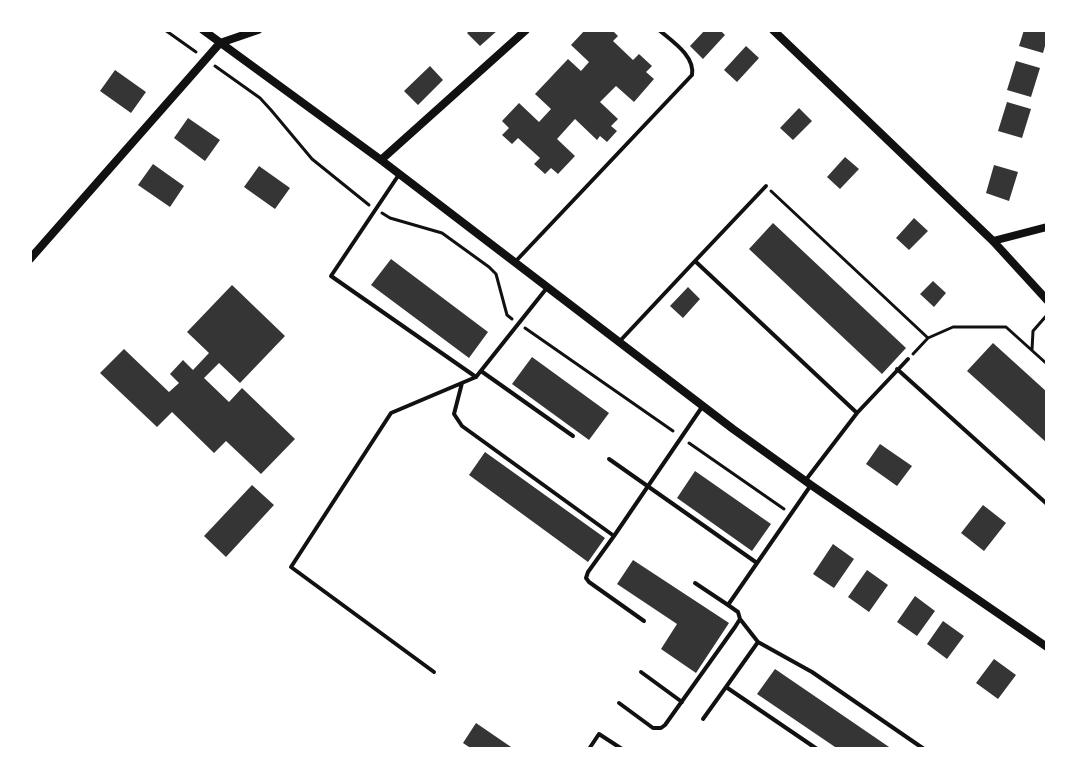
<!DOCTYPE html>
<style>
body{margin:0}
#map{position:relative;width:1077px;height:779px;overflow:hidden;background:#fff;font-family:Lato,sans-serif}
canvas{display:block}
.frame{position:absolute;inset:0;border:32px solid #fff;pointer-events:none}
</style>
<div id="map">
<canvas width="1077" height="779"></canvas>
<div class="frame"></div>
</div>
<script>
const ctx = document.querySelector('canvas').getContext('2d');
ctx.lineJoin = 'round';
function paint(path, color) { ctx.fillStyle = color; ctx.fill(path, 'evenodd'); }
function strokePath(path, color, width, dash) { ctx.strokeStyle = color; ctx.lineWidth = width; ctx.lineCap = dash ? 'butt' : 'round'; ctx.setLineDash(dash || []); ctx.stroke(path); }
paint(new Path2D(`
 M470,30H498L480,46L467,33Z
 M585,30H612L618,36L613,41L633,60L639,54L652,66L646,72L654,79L634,102L616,86L600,102L618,119L611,126L617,131L607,142L600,136L597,140L575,119L557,139L575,156L558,174L551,168L545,174L534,164L540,158L518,138L512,144L502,135L509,128L502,121L519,103L539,122L551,109L535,94L568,59L581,71L589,62L571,45Z
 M705,30H720L725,35L703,59L690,46Z
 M1024,30H1047V39L1043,53L1019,46Z
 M746,46L759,58L737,82L724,70Z
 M1016,61L1040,68L1031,97L1007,90Z
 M430,66L443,80L418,105L404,91Z
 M115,70L146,92L131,113L100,91Z
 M1007,102L1031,109L1022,138L998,131Z
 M799,108L812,121L793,140L780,128Z
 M188,118L220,140L205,161L174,138Z
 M845,157L859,169L840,189L827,177Z
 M153,164L184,186L170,207L138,185Z
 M994,165L1018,172L1009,201L986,193Z
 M259,166L290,188L275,209L244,187Z
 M914,218L928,231L909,250L896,238Z
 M773,223L906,348L882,374L749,249Z
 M391,259L488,332L469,358L371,285Z
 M933,281L946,293L934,307L920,294Z
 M232,285L285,336L240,383L219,363L204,378L229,402L242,388L295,439L261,474L226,441L214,453L172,412L157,427L100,373L124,349L169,392L179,383L170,374L183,360L193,370L209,353L187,332Z
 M688,287L700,299L683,318L670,306Z
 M993,343L1047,392V443L967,371Z
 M532,357L609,413L589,440L512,384Z
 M880,444L912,466L897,486L866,464Z
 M485,452L605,538L588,562L469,475Z
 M695,471L771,524L752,551L677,498Z
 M252,485L274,505L226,557L204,536Z
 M983,505L1006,523L984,551L961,533Z
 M833,544L854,559L834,588L813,574Z
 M633,560L729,623L696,673L661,649L677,624L617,584Z
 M867,570L888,585L869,612L848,597Z
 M915,596L935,611L917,636L897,622Z
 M943,621L964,636L947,659L927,644Z
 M994,659L1016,675L998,699L976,683Z
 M775,669L892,749H838L757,694Z
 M476,723L514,749H472L463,743Z`), '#353535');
strokePath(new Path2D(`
 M165,30L196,52
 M215,66L260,98L271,110L312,159L369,205
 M771,191L928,338L913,354
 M382,213L390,218L442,233L489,267L496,274L507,315L512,319
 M525,328L673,431
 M928,338L953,327H1006L1047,364
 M1032,350L1033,331L1047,315
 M689,443L784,509`), '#111', 3);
strokePath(new Path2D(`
 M398,176L331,276L476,377
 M695,261L766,186
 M515,262L692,75C695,56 673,42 659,30
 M619,342L695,261L857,413L805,481
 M897,369L1047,504
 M481,371L573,436
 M462,383L454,414L462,426L614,536L702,407
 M857,413L908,359
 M609,459L757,563
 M614,536L588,572L586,578L589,582L644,621
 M695,583L728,605
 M740,619L758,642L812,672L924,749
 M434,672L291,567L391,413L476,377L546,289
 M641,672L682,702
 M726,687L758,642
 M619,703L653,728H661L665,725L735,627L740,619L738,612L728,605L811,485
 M703,719L726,687L817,749
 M589,749L599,734L622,749`), '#111', 4);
strokePath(new Path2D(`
 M203,30L381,160L733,429L811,485L1047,647
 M773,30L993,241L1047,300
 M381,160L526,30
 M993,241L1047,227
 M30,259L220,43L258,30`), '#111', 8);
</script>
